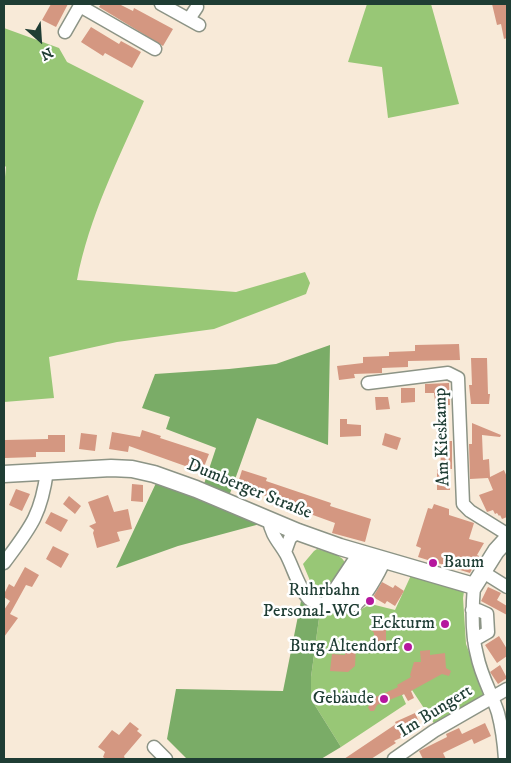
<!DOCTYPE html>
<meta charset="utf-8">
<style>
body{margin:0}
#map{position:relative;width:511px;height:763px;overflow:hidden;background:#f8ead8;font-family:"IM FELL DW Pica",serif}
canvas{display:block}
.frame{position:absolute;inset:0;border:5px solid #1f3d34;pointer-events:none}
.north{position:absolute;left:15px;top:15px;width:50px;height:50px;-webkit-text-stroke:4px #fff;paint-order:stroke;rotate:154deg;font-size:14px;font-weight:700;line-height:20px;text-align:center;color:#1f3d34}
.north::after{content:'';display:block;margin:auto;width:18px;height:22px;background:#1f3d34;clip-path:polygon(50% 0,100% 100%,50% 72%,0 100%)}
</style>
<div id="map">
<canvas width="511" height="763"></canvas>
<div class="frame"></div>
<div class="north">N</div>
</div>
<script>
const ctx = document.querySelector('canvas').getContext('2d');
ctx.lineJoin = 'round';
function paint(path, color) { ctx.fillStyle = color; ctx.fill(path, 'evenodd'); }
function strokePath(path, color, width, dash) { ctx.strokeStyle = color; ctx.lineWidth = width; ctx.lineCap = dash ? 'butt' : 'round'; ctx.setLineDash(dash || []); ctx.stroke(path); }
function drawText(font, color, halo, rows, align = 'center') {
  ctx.font = font + ' "IM FELL DW Pica",serif'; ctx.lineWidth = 5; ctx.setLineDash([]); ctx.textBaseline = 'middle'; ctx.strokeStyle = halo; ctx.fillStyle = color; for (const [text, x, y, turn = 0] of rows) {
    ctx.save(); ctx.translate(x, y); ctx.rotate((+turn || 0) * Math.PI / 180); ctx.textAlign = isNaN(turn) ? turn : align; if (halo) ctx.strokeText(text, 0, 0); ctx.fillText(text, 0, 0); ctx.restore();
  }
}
paint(new Path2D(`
 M367,4H431L459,104L388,118L382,67L348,62Z
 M4,28L59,48L67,62L144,101C118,160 89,217 77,280L236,292L305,272L310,283L306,294L214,329L117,342L49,357L54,398L4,402V187L6,167L4,165Z
 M317,549C327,552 342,554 345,563L328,594L323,596L313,595L308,589L311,583L303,564L314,551Z
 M413,571L465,585L463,598L466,644L487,700L437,728L412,690L402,695L406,704L341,747L311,699V677L320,611L339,614L356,612L371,604L395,610Z`), '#98c776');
paint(new Path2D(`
 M330,345L328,445L257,418L228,499L204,484L216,448L166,429L170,417L142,408L155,374L229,369L276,364Z
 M157,481L260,524L178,546L116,568Z
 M301,601L309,608L320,611L311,677V699L341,747L321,759H187L167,739L176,689L283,691Z`), '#7aac67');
paint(new Path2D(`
 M51,4H68L56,27L42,20Z
 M101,4H119L133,11L134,8L173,29L163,46L99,7Z
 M492,4H507V38L504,39L501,24L497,25Z
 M91,27L119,44L121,41L141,52L132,68L105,53L103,56L81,42Z
 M459,344L460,360L408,361V367L382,368V373L354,374L355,378L339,380L337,366L363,363V357L389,356V352L415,351V345Z
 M471,358H487L488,394H490L489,404H471L469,385H472Z
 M449,383L450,405H439V401H435L434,393H425V384Z
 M401,388H415V402L401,403Z
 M375,397H388L390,409L376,410Z
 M340,419H347V424L361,425V436L340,437Z
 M472,423L501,435L500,437L482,435L483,460L489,459L490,477L504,470L507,477V517L502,519L500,515L499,516L497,513L495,514L493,510L487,512L479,495L493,490L488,478L470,479L469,444H472Z
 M142,430L161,436L160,438L209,454L202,472L129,446L128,452L109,449L112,432L140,437Z
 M81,433L97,435L95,451L79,449Z
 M385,433L401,438L397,450L382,445Z
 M48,435H65V452H36V457L5,458V440L48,439Z
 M440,441H452V469H450V490H437V469H441Z
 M242,470L267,478L266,481L331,503L330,506L371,519L365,542L332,533L335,523L302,511V509L237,486Z
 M132,484L143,485V502L131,501Z
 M16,489L30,494L22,511L9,505Z
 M108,495L114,512L128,509L132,529L117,532L120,541L97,548L93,533L94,530L89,526L96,523L88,502Z
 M69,496L81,506L75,514L63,504Z
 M434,504L449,509V515L474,523L469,539L484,543L477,555L479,556L470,573L418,557L421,548L416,546L428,508L432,509Z
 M51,512L68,520L61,532L45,523Z
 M53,546L69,554L61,568L46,559Z
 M25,567L39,575L32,587L26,585L10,614L18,618L4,637V610L10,601L4,597V594L9,584L14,587Z
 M382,582L393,588L395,585L404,591L395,606L387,601L385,604L373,597Z
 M488,587L501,593L497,600L507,606V615L481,601Z
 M373,624L381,627H386V644L374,645V633L371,629Z
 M499,636L507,649V656L497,663L485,645Z
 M345,646L356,647L355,666L348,672L330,671L332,654L345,655Z
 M430,650V655L445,653L446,668L451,671L449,676L442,674L411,691L414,698L408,701L404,694L377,705L374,711H370L368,707L372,702L373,698L394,689L398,687L397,685L411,677L410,675L414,662H421L420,651Z
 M500,665L507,678L498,684L490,672Z
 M415,713L422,728L394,741L396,743L371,759H344L396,724L395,722Z
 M130,722L139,729L137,731L142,735L124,756L125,759H106L103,757L105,752L98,747L112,730L119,735Z
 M485,723L491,736L474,744L472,739L443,753L446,759H423L419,751L447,737L446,734L459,728L462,734Z`), '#d49781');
const minor = new Path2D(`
 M161,4L199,25
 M80,6L155,49
 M189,19L197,7
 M65,32L81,4
 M368,383L448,373L458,378L463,504L470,511L507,534
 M269,520C271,535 279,542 286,554C293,567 299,589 309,599C314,603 321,604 327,605C335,606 346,608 354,605C364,601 380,571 384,561
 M285,552L290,538L298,532
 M4,563C30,528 41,516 47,471
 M483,572L507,587
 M474,586C472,609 471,633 477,655C481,676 492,694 498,713C502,728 504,744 505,759
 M325,604L359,553
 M347,604L371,568L375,558
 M335,606L367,556
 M472,610H478L487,614L488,632L474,640
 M154,747L166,759
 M394,759L434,731L507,689`);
const major = new Path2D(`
 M4,474L111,468L132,469L154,474L196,489L298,532L340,547L474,586L496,551L507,539`);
strokePath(minor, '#8c9486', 15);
strokePath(major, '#8c9486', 19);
strokePath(minor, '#fff', 12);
strokePath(major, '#fff', 16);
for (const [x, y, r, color] of [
 [433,563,5,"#b5179e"],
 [370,601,5,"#b5179e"],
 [445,624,5,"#b5179e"],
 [408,647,5,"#b5179e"],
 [384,699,5,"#b5179e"]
]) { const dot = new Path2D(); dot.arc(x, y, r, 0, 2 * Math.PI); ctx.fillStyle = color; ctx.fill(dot); strokePath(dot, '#fff', 2); }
drawText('18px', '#1f3d34', '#fff', [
 ["Am Kieskamp",443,437,-92],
 ["Dumberger Straße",249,490,22],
 ["Im Bungert",436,712,-32]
]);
drawText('18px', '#1f3d34', '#fff', [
 ["Baum",443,563,"left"],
 ["Ruhrbahn",360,591],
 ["Personal-WC",360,612],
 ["Eckturm",435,624],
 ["Burg Altendorf",398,647],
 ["Gebäude",374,699]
], 'right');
</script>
